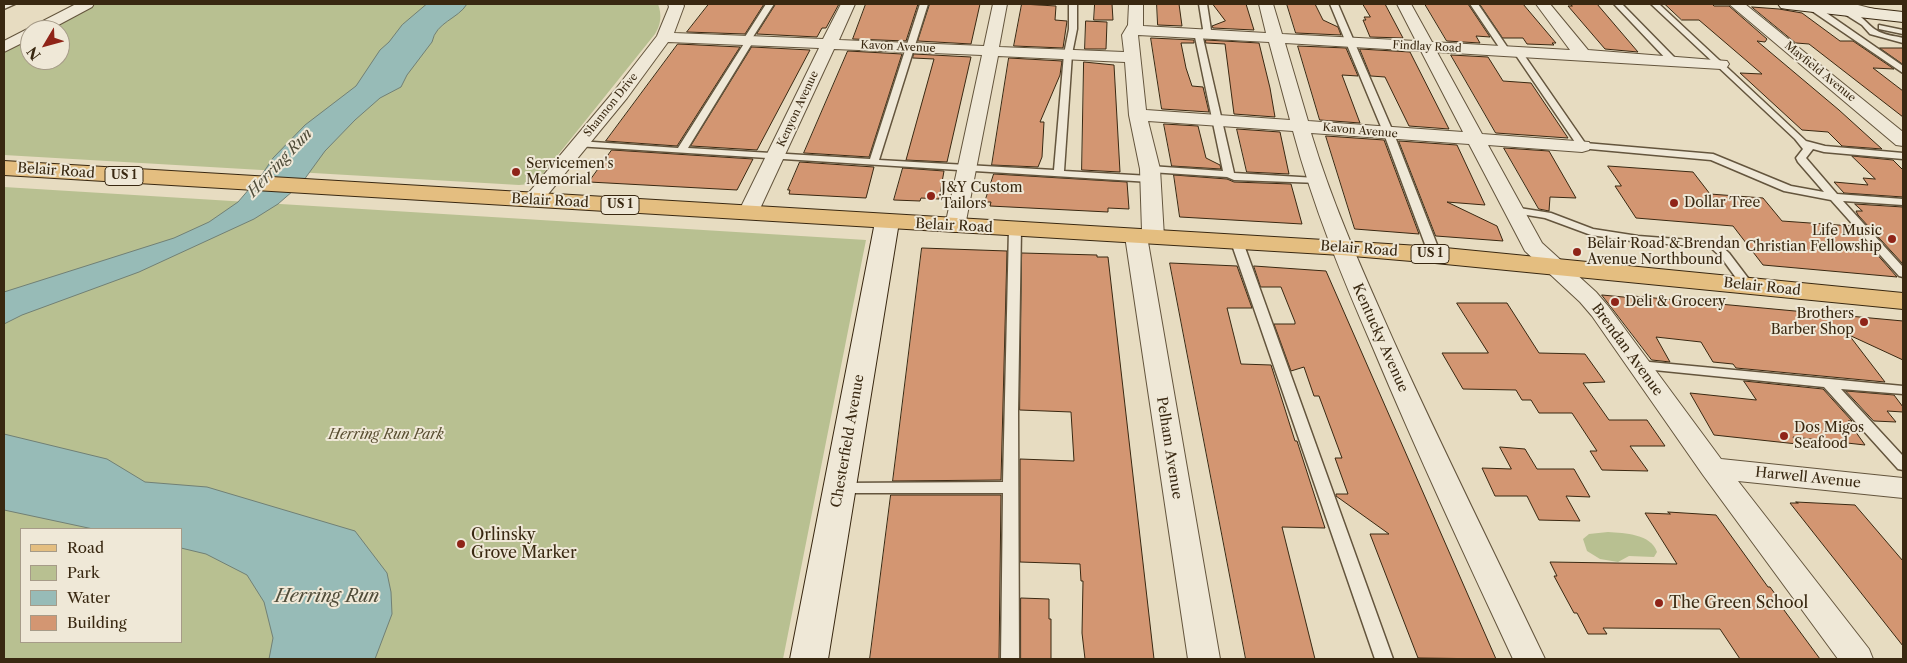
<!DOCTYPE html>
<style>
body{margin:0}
#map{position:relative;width:1907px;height:663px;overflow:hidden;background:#e7dcc1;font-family:"Libre Caslon Text",serif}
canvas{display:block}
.frame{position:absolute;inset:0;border:5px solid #392811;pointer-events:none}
.legend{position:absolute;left:20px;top:528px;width:162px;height:115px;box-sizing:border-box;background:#efe8d7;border:1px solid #a69b88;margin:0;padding:6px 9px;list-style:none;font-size:15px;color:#392811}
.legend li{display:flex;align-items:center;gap:10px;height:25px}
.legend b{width:25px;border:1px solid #a69b88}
.north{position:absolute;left:20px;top:20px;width:50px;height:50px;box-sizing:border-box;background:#efe8d7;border:1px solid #a69b88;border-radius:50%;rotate:233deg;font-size:14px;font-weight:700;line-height:20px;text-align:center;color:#392811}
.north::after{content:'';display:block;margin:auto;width:18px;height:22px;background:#8f2418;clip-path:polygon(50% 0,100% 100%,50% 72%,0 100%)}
</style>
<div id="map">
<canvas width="1907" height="663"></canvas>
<div class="frame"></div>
<ul class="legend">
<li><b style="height:6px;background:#e4be80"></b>Road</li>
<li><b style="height:14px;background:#b8c091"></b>Park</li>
<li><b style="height:14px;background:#97bbb7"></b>Water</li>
<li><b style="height:14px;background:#d39672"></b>Building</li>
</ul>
<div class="north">N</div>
</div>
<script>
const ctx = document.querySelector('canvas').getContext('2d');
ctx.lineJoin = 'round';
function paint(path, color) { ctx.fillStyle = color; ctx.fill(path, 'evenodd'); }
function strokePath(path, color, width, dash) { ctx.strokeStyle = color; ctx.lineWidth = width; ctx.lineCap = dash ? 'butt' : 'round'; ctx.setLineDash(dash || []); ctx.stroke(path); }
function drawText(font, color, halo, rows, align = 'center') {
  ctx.font = font + ' "Libre Caslon Text",serif'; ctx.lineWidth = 4; ctx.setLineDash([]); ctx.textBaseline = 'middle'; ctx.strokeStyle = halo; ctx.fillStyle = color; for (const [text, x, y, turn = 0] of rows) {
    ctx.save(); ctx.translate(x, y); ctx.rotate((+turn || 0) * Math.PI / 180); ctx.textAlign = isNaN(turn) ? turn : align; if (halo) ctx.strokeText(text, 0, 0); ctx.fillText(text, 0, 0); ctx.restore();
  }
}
paint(new Path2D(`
 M97,4H658C662,15 661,24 655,34L541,176L530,184L519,185L4,155V53L30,39V60H60V30H47Z
 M4,187L866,240L783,659H4ZM21,529H181V642H21Z
 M1608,532C1625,533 1651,534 1657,552L1654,557L1629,556L1618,562L1600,559L1587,551L1583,539L1589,534Z`), '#b8c091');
const water = new Path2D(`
 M427,4H467C458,19 436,22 432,42L407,75L401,87L380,98L355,120L325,151L301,184L278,204L254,219L139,272L22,315L4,324V292L174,238L209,222L238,202L263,173L273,158L305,125L356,86L380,50L389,42L402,25Z
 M4,434L107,459L145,482L207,487L355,531L387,573L391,592L392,614L375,659H269L273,638L264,602L247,575L206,554L181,548V529H93L4,510Z`);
paint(water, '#97bbb7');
strokePath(water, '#718075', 1);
const building = new Path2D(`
 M709,4H764L745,34L687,32Z
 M776,4H839L826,28H822L817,37L757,34Z
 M866,4H918L906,41L853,39Z
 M930,4H980L971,44L918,41Z
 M1022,4L1056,6L1055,20L1067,21L1063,48L1014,46Z
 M1095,4H1112L1113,20H1094Z
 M1157,4H1179L1182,26L1158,25Z
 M1213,4H1246L1254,30L1213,28L1212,26L1225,21Z
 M1287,4H1315L1323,20L1338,27L1341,35L1296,33Z
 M1363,4H1385L1403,38L1370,37L1363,20H1366L1364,17H1370Z
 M1425,4H1468L1490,37L1476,36L1480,43L1447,41Z
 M1480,4H1523L1556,43H1552L1554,45L1527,44L1523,38H1503Z
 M1570,4H1597L1638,52L1605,49L1568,6H1572Z
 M1665,4H1712L1714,6H1729L1767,39L1765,42L1757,41L1839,110L1882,149L1842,146L1828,132L1802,130L1740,73L1762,74L1699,20H1682Z
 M1752,7L1779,9L1802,13L1840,41H1853L1894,69L1873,68L1903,91V117L1809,44L1796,43Z
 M1086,21L1107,22L1106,49H1085Z
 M1151,38L1194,40V43H1181L1186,68L1192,86L1203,87L1209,112L1162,109Z
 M1206,40L1259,43L1270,88L1275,117L1234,114L1225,44L1206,43Z
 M678,44L740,47L677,146L606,141Z
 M1298,46L1346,48L1358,76L1342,75L1360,123L1320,120Z
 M752,47L810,50L757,150L691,146Z
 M1880,48H1903V64Z
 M1360,49L1410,52L1449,129L1409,126L1385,77L1371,76Z
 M848,51L902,54L869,157L804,153Z
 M914,54L971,57L947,162L906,160L934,59L913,58Z
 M1451,55L1488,57L1503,81L1531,83L1568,138L1496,133Z
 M1009,58L1062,61L1060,75L1040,122H1044L1042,157L1038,167L992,165Z
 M1084,62L1114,65L1120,172L1082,170Z
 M1164,124L1198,126L1206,158L1220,165L1221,169L1172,166Z
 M1237,129L1280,132L1289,174L1247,172Z
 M1326,136L1384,140L1419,234L1355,229Z
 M1399,141L1457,145L1485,205L1447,202L1497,226L1503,241L1436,236Z
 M1504,148L1549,151L1576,198L1550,197L1549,211L1539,209Z
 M612,150L753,159L737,190L589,182Z
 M1852,156L1893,160L1903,170V197L1844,193L1834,182L1868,185L1863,178L1875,179Z
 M800,162L874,167L866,198L789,194L790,190H788Z
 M1608,166L1693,172L1710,194L1763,198L1782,221L1852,226L1897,277L1763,265L1733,226L1636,218L1615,186H1621Z
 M903,168L944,171L939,199L921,198L920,201L894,200Z
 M994,174L1127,182L1129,209L1108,208V212L990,206L991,202H985Z
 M1174,175L1227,179L1234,182L1291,184L1302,224L1180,217Z
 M1855,204L1903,207V264L1858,215L1856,211H1862Z
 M922,248L1007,251L1001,480L893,481Z
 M1022,253L1097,255V257H1108L1154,659H1085L1082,633L1083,581H1081L1080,564L1020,562V459L1074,461L1071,412L1020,410Z
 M1170,263L1237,266L1252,308H1227L1241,364L1271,365L1295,441H1297L1325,528L1282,527L1315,659H1246Z
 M1254,266L1326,271L1496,659L1418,658L1370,534H1389L1336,496V494H1348L1335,458H1342L1319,396H1314L1304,367L1291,371L1274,324H1295V322L1281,287H1261Z
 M1602,295L1634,298L1633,296L1903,321V360L1849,335L1885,382L1736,368L1733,364L1713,362L1701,342L1656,337L1670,362L1652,360Z
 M1457,303H1507L1539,353L1585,354L1605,382L1583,383L1609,420H1647L1665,446H1630L1648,471L1602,470L1590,451H1597L1572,413H1539L1531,400H1522L1516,390L1463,389L1442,353H1488Z
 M1744,381L1823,389L1852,421H1848L1865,445L1793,437L1797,444L1714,435L1690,393L1756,400Z
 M1846,391L1894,395L1903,407V412L1887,411L1896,422L1874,421Z
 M1500,447L1525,449L1537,469H1574L1590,497L1566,496L1580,521L1539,520L1527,496H1495L1482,468L1511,469Z
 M891,495H1001L999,659H870Z
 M1796,502L1855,505L1903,561V646L1790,503H1798Z
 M1668,512L1716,515L1768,587H1770L1784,606H1781L1820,659H1740L1720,629L1603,628L1607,634H1588L1577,613H1574L1554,576H1557L1550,562L1677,564L1645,513L1670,514Z
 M1021,598L1049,599V619H1051V659H1021Z`);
paint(building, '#d39672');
strokePath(building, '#392811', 1);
const lane = new Path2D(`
 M4,4H15L4,9Z
 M766,4H774L751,40L753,42L688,148L870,159L920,4H928L879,160L1054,170L1064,54L1069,29V4H1077V29L1072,54L1064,171L1150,176L1155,179L1150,182L576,146V142L579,141L678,148L745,42L743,40Z
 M1199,4H1207L1211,30L1203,38L1234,173L1316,178L1321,181L1320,183L1234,180L1227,177L1150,172L1145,169L1150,166L1223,171L1195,37L1203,29Z
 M1330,4H1338L1394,134L1441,255L1439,257L1435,258L1429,255L1384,134Z
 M1470,4H1478L1510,51L1509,53H1503Z
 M1614,4H1622L1675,58V62H1669Z
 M1651,4H1659L1806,141L1825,146L1903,153V159L1824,152L1813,149L1806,158L1837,194L1903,199V205L1843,201L1903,267V277L1899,276L1831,200L1784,191L1711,160L1579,148L1513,51L1514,49H1520L1585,143L1713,154L1791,186L1824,192L1798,162L1796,158L1803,149L1795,139Z
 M1809,5H1815L1903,66V73L1809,9Z
 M1843,9C1857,8 1867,25 1876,30C1883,35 1895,36 1903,38V43L1870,34L1862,25L1843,13Z
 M1879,25L1903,30V34L1879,29Z
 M1513,207L1551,213L1593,229L1638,236L1717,242L1729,253L1754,286L1748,290L1744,289L1721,257L1710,247L1638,242L1591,235L1545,218L1509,212L1508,210L1509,208Z
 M1015,226L1021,229L1018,410L1019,659H1001L1003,493H840L835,492L833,488L835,484L840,483L1003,482L1009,229Z
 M1237,239L1243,242L1393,659H1375L1231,242Z
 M1639,361L1903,386V394L1841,389L1903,456V470L1898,469L1824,387L1634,368L1633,365L1634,362Z`);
const street = new Path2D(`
 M76,4H94L92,7L49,30H30V39L4,52V41Z
 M668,4H683L684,6L674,33L823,39L841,4H855L839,40L984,46L993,4H1007L999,47L1124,52L1122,35L1128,25L1129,4H1143V26L1266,33L1259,4H1273L1282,34L1416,41L1397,4H1411L1432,42L1570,50L1536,4H1550L1588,50L1727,61L1729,64L1727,67L1721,69L1437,52L1482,134L1589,142L1591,146L1589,150L1582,152L1488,145L1542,243L1596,292L1608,306L1721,459L1903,478V498L1738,481L1869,649L1873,659H1838L1703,475L1592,316L1580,302L1525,251L1469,144L1311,133C1333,206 1364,274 1395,344C1443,450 1495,554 1545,659H1513C1465,556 1417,453 1373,348C1342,277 1313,206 1293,131L1148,121L1160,169L1164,237L1160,241L1153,243L1148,242L1220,659H1188L1125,236L1129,232L1136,230L1142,231L1140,169L1129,115L1125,62L998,56L965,226L962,230L955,232L948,230L945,226L982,55L834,49L758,213L755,217L748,219L741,217L738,213L819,48L668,42L627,98L540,204L533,206L526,204L523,200L526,196L615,90L657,36L669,7ZM1138,35L1269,42L1290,120L1146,110ZM1285,43L1421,51L1463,132L1308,121Z
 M1729,4H1745L1903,132V146L1896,145Z
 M1830,4H1854L1878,10L1880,13L1878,16L1873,17L1832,7Z`);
const secondary = new Path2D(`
 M1778,4H1831L1903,12V22L1787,9L1781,8Z
 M887,215L895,217L899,222L828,659H790L875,222L879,217Z`);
const primary = new Path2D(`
 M4,161L1341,241L1435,247L1903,293V309L1435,263L1341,255L4,175Z`);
strokePath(lane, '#64553d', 3);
strokePath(street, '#64553d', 2);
strokePath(secondary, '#392811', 2);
strokePath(primary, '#392811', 2);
paint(lane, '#efe8d7');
paint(street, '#efe8d7');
paint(secondary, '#efe8d7');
paint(primary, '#e4be80');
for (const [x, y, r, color] of [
 [516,172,5,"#8f2418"],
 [931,196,5,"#8f2418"],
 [1674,203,5,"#8f2418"],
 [1892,239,5,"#8f2418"],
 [1577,252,5,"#8f2418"],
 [1615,302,5,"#8f2418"],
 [1864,322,5,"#8f2418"],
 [1784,436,5,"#8f2418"],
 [461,544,5,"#8f2418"],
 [1659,603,5,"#8f2418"]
]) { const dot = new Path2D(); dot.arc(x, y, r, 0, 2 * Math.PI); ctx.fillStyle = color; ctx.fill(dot); strokePath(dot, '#efe8d7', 2); }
drawText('11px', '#392811', '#efe8d7', [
 ["Kavon Avenue",898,47,3],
 ["Findlay Road",1427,47,3],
 ["Mayfield Avenue",1820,72,39],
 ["Shannon Drive",611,105,-51],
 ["Kenyon Avenue",798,109,-65],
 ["Kavon Avenue",1360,131,5]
]);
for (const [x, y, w] of [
 [124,176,38],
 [620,205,38],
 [1430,254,38]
]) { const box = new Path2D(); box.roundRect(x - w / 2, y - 9.5, w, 19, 4); ctx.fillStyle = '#efe8d7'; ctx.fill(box); strokePath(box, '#392811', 1); }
drawText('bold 12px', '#392811', null, [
 ["US 1",124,176],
 ["US 1",620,205],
 ["US 1",1430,254]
]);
drawText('14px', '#392811', '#efe8d7', [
 ["Servicemen's",526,164],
 ["Memorial",526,180],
 ["J&Y Custom",941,188],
 ["Tailors",941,204],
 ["Dollar Tree",1684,203],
 ["Life Music",1882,231,"right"],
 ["Christian Fellowship",1882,247,"right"],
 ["Belair Road & Brendan",1587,244],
 ["Avenue Northbound",1587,260],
 ["Deli & Grocery",1625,302],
 ["Brothers",1854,314,"right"],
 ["Barber Shop",1854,330,"right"],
 ["Dos Migos",1794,428],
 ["Seafood",1794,444]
], 'left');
drawText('14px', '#392811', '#efe8d7', [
 ["Belair Road",56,171,4],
 ["Belair Road",550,201,3],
 ["Belair Road",954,226,3],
 ["Belair Road",1359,249,4],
 ["Belair Road",1762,287,6],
 ["Kentucky Avenue",1380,338,66],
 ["Brendan Avenue",1627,350,54],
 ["Chesterfield Avenue",848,441,-80],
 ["Pelham Avenue",1169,448,81],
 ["Harwell Avenue",1808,478,6]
]);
drawText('italic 14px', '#594e31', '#efe8d7', [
 ["Herring Run Park",386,435]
]);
drawText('italic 15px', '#504d3a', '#efe8d7', [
 ["Herring Run",280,163,-47]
]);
drawText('16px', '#392811', '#efe8d7', [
 ["Orlinsky",471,535],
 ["Grove Marker",471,553],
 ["The Green School",1669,603]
], 'left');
drawText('italic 18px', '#504d3a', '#efe8d7', [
 ["Herring Run",327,597]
]);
</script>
